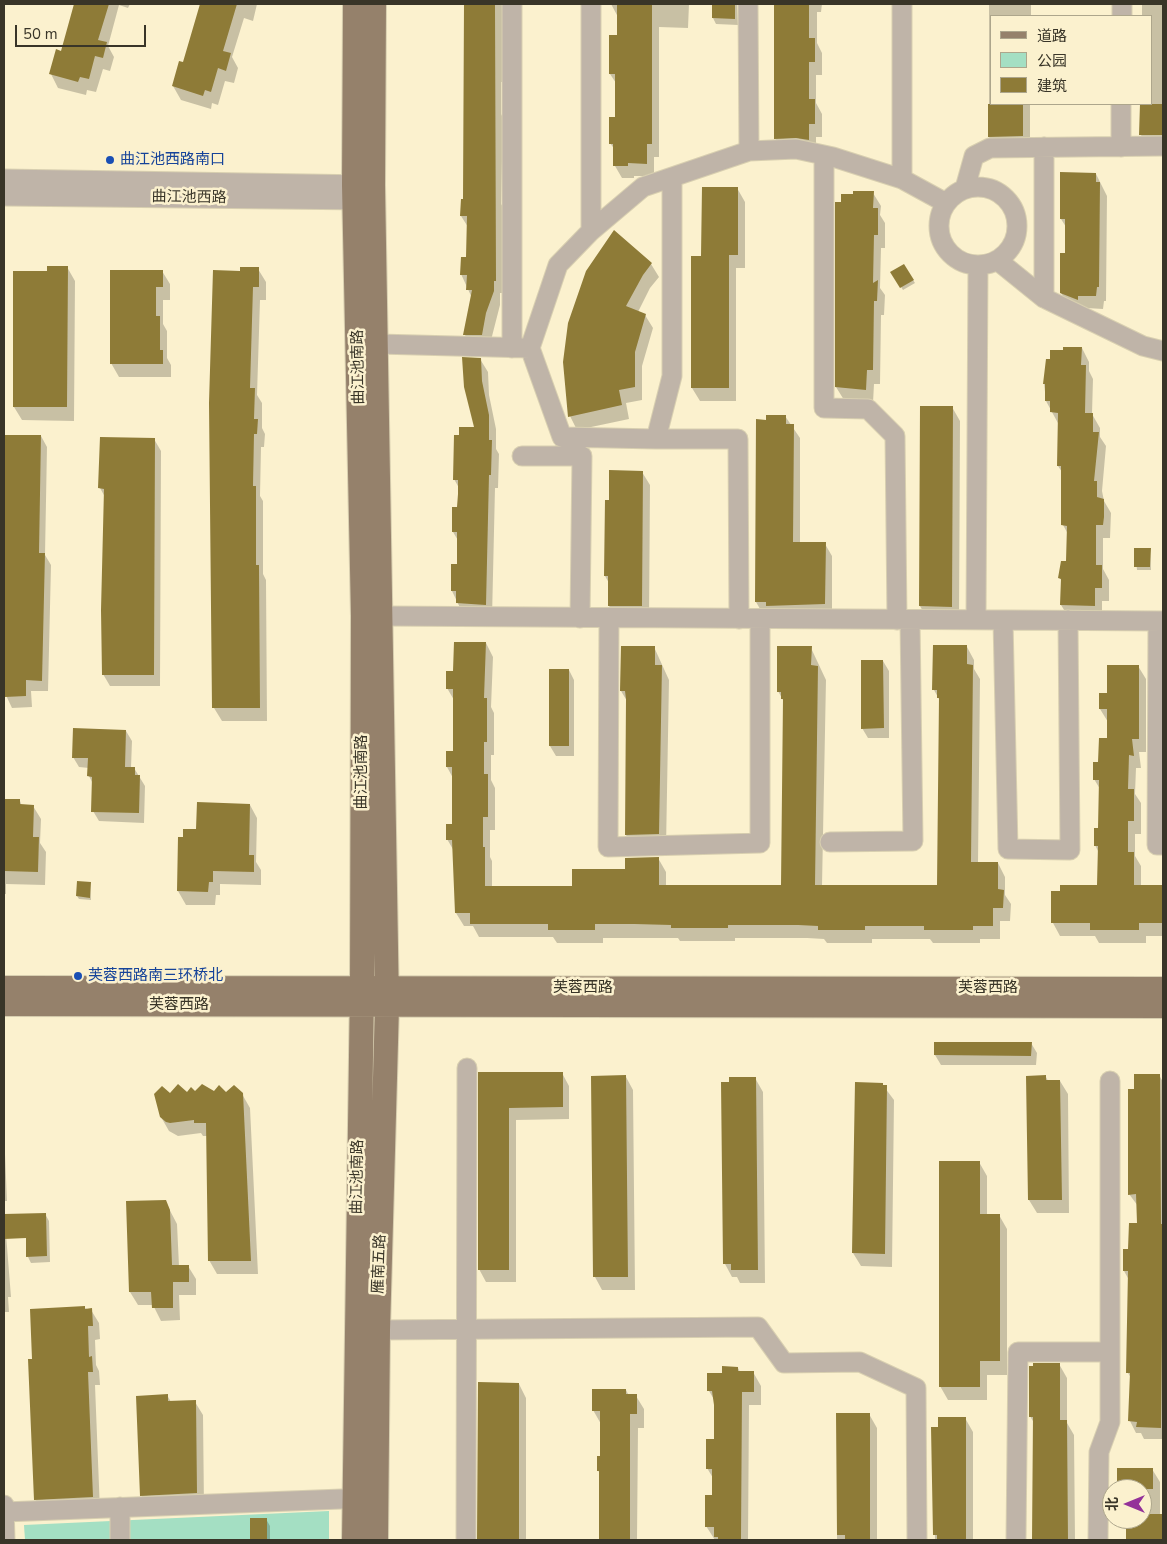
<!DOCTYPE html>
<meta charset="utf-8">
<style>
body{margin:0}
#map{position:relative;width:1167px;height:1544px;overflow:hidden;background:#fbf1ce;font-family:"Nunito Sans","Noto Sans SC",sans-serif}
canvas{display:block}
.frame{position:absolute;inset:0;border:5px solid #393528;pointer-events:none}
.legend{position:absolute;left:990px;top:15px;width:162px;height:90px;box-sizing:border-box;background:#fbf1ce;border:1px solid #ada68c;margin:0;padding:6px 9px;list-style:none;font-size:15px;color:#393528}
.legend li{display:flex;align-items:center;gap:10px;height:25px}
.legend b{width:25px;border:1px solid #ada68c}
.north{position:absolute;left:1102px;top:1479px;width:50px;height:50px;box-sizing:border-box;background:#fbf1ce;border:1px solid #ada68c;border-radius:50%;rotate:270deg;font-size:14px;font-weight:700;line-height:20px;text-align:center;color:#393528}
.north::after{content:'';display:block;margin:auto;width:18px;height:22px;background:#943299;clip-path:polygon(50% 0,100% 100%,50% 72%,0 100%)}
.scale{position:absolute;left:15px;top:25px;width:131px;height:22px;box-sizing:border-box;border:2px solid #393528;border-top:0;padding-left:6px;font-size:15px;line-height:18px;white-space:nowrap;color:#393528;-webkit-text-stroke:4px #fbf1ce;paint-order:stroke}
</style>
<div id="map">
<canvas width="1167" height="1544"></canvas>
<div class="frame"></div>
<ul class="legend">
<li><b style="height:6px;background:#95816b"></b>道路</li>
<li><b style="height:14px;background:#a4dfc3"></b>公园</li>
<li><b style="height:14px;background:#8e7b37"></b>建筑</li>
</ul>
<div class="north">北</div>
<div class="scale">50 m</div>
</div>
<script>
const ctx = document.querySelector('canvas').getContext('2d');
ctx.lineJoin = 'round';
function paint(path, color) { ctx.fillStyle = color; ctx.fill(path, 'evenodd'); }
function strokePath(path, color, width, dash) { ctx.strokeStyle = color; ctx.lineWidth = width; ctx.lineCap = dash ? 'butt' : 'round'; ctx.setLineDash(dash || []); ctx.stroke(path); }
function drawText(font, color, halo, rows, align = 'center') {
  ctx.font = font + ' "Nunito Sans","Noto Sans SC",sans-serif'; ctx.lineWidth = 5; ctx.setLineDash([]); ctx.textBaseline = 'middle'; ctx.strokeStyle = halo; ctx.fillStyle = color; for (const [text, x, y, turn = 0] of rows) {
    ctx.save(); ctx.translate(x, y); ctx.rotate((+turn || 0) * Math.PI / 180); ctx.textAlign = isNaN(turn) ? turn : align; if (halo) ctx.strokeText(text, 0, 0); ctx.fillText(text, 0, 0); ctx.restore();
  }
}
paint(new Path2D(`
 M329,1511V1540H25L24,1525Z`), '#a4dfc3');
paint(new Path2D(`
 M75,4H130L128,8L119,5L108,46L114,57L110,71L103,69L96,92L87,90L86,95L58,88L51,74L62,52Z
 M202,4H257L253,21L244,18L232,57L238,68L234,83L225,81L218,105L212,103L211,109L181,100L173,86L184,64Z
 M465,4H503V82H501V114L503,118L501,204L503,207V293H500V305L489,348H472L465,335L472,298L461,274L468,258V227L461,216L462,200H464Z
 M611,4H689L688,28L659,27V157H654V176H634V178H622L615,166V150L610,143L616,118V83L610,74L618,36V17Z
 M713,4H737L738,25L716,24L713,18Z
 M775,4H822L821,12H817V43L822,53V75H816V103L822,114V137H816V153L783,152L775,138Z
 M989,4H1031V16H991V104H1030V150H997L989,137Z
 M1142,4H1163V148H1148L1141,135V104H1151V16H1142Z
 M1096,174L1107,196L1106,301H1104L1103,309L1069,307L1061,293L1066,254V227L1061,219Z
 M737,188L745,202V268H736V401H700L692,388L702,257Z
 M873,193L881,206L880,215L885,223V248H881L880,288L885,295L884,315H881L880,384H874L873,403L844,400L836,387L842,203Z
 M651,264L659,277L650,288L638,312L645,315L653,328L642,366V400L626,403L629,419L577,430L570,416L588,271Z
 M904,266L915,283L903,290L892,273Z
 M67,267L75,281L74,421L22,420L14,407L48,272Z
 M258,269L266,282V300H260L257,395L262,403V428L265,434L264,447H261L260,496L263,501V574L266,580L267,721H222L214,708L241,272Z
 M162,271L170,284V300H163V324L167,331V358L171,365V377H119L111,363Z
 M1082,348L1089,362V371L1093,379L1092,414L1100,428V437L1106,446L1102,491L1104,501L1111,513L1110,538H1103V569L1109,580V601H1102V619L1069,618L1061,605L1062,582L1060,578L1067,562L1068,534L1063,525L1062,472L1058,466L1059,425L1046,401L1044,383Z
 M480,359L488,372L489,395L496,429V449L499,454L498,488H495L492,618L464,616L452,591V565H458L459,542L453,532L454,508H459V488L454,479L460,436L475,429Z
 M952,407L960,421L959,620H928L920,606Z
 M785,416L800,438V544H825L832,556V616L763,614L756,602L767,421Z
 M4,436H41L47,447L45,555L51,565L48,691H31L32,707L12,708L4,691Z
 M154,439L161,451L160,686H110L103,674L105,497L100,488Z
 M642,472L650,485L649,620L617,619L609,606V583L605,576Z
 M1135,549H1150L1151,570H1137Z
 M486,643L493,657L491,707L494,713V755H491V780L495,788V830H490V857L492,861V887H573L658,858L666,872V886H783L784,702L778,691L811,648L826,680L822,886L938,887L940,701L934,690L967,647L974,660V669L980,679L978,863H998L1005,877V895L1011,904L1010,921H1000V939H980V943H933L930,939H872V943H827L824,939L807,938H735V941H680L678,938H603V943H557L553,937H479L473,926H464L456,913L454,851L447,839L453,825V778L447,767V752H454V700L447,688L454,672Z
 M654,647L669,680L666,848H634L626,835L627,701L621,691Z
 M883,661L889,671V738H868L862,728Z
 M1138,666L1146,679V752H1139L1141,768H1136L1135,794L1141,803V834H1135V856L1141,866V886L1163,887V936H1146V943H1099L1095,936H1060L1053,923L1099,886V853L1095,845L1100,829V789L1094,779L1108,740V722L1100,709L1108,694Z
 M569,670L574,680V756H556L550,746Z
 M126,731L132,741L131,768H134L145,786L144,823L99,821L93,811V784L89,776V768L79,767L73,757Z
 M4,800L20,801L22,806H33L41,819L40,843L46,852L45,885L6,884V894H4Z
 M250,805L257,818L256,862L261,870V885L220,884V895H216L215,905H186L178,891L180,838H184Z
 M90,883L91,900L79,899L77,896Z
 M935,1043H1031L1037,1053L1036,1065H941L935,1055Z
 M479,1073H562L569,1086V1119L516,1120V1282H486L479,1269Z
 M1159,1075L1163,1082V1439H1144L1141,1433H1136L1130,1421L1131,1378L1128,1373L1129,1280L1124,1271L1138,1224V1206L1129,1194L1136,1090Z
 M626,1077L633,1090L635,1290H602L595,1277Z
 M1046,1077L1048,1081H1060L1068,1094L1069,1213H1037L1029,1200Z
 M755,1078L763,1092L765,1283H740L737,1277H732L725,1264L730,1083Z
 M882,1084L894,1100L892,1267L861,1266L853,1253Z
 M215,1092L242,1094L250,1108L258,1274H217L209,1260L207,1136H203L201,1133L178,1136L169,1131L161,1117L170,1095Z
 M4,1130L7,1201H4Z
 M979,1162L987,1176V1215H999L1007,1229V1375H987V1400H948L940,1386Z
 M165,1201L177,1224L179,1266H188L196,1279V1295H179L180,1320L161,1321L153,1305H138L130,1292Z
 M4,1209L11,1297H8L9,1312H4Z
 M45,1214L49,1221L50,1262L31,1263L28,1257Z
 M84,1308L91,1310L99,1323L100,1339L95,1340L96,1365L99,1371L100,1385H95L100,1511L43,1513L35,1499L33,1360Z
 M1059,1364L1067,1378V1423L1074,1435L1075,1540H1034V1423L1030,1416Z
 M738,1368L740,1372H753L761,1386V1405H749L748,1540H715L706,1526L713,1496V1478L707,1468L715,1441V1401L709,1391L723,1374Z
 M479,1384H519L526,1398V1540H478Z
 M626,1390L629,1396H636L644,1409V1428H638L637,1540H600V1474L598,1470L602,1458L601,1424L593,1410Z
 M167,1395L171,1402H195L203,1415L204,1507L149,1509L141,1495Z
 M869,1414L877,1428V1540H837V1415Z
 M965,1418L973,1432V1540H935L933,1428H939Z
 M1152,1469L1160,1482V1515H1163V1540H1127L1128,1530L1120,1519H1142V1489H1118Z
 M266,1519L270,1526V1540H251V1520Z`), '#0003');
paint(new Path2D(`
 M74,4H109L98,40L107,42L103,58L95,56L89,79L80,77L78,82L49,74L56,49L61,51Z
 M200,4H237L223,51L231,53L226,71L218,68L211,92L205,90L203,96L172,86L179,61L183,62Z
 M464,4H495L496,281H494V291L486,313L482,335H463L472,290H466L467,275H460L461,257H466L467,216H460L461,199H463Z
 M617,4H652V144H647V164L628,163V166H613V144H609V117H615V74H609V35H617Z
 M712,4H735V19L712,18Z
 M774,4H809V38H815V62H809V99H815V124H809V140L796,138L774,139Z
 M988,104H1023V136L988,137Z
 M1140,104H1163V135H1139Z
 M1060,172L1096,173V182H1100L1099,287H1097L1096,296H1078V300L1060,293V253H1065V219H1060Z
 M702,187H738V255H729V388H691V256H701Z
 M853,191H874L873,208H878V235H874L873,283L878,280L877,301H874L873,370H867L866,390L835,387V202H841V194H853Z
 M614,230L652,263L643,275L626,306L646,314L635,352V387L619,390L622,405L568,417L563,362L568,323L586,271Z
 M904,264L914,280L900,288L890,272Z
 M47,266H68L67,407H13V271H47Z
 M240,267H259V287H253L250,388H255L254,419H258L257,434H254L253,486H256V565H259L260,708H212L209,403L213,270L240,271Z
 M110,270H163V287H156V316H160V350H163V364H110Z
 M1063,347H1082L1081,365H1086L1085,413H1093V432H1099L1094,481H1097V497L1104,499V517L1103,525H1096V565H1102V588H1095V606L1060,605L1061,579L1058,578L1061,561H1066L1067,526L1061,525V466H1057L1058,413L1050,412V401H1045V384H1043L1046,359H1050V350H1063Z
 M462,357L481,358L482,381L489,415V440H492L491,475H489L486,605L456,603V591H451V564H457V532H452V507H457L458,494V480H453L454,435H459V427H474L464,387Z
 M920,406H953L952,607L919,606Z
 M766,415H786V424H794L793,542H826L825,604L766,606V602H755L756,419L766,420Z
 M4,435H41L39,553H45L42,681L26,680V696L5,697Z
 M100,437L155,438L154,675H102L101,610L104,489L98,488Z
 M609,470L643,471L642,606H608V576H604L605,500H609Z
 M1134,548H1151L1150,567H1134Z
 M454,642H486L484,698H487V742H484V774H488V817H483V847H485V886H572V869H625V858L659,857V885H781L783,699H781V692H777V646H812L811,665L818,666L815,885H937L939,698H937V690H932L933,645H967V664L973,665L971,862H998V889L1004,890L1003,908H993V926H973V930H924V926H865V930H818V926L798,925H728V928H671V925L634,924H595V930H548V924H470V913H455L452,840H446V824H452V767H446V751H453V689H446V671H453Z
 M621,646H655V665H662L659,834L625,835L626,699L625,691H620Z
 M861,660H883L884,728L861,729Z
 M1107,665H1139V739H1132L1134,756L1129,755L1128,789H1134V821H1128V852H1134V885H1163V923H1139V930H1090V923H1051V891H1060V885H1097L1098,846H1094V828H1098L1099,780H1093V762H1098L1099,738H1107V709H1099V693H1107Z
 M549,669H569V746H549Z
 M73,728L126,730L125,767H135V775H140L139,813L91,812L92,777L87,776L88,758H72Z
 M4,799H20V804L34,805L33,837H39L38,872L4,871Z
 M197,802L250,804L249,855H254V872L213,871V882H209L208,892L177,891L178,837H183V829H196Z
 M77,881L91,882L90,898L76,896Z
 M934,1042H1032L1031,1056L934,1055Z
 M478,1072H563V1107L509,1108V1270H478Z
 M1134,1074H1160L1161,1224H1163L1161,1428L1136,1427L1137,1422L1128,1421L1130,1373H1126L1128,1271H1123V1249H1128L1129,1223H1137L1136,1194L1128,1195V1089H1134Z
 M626,1075L628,1277H593L591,1076Z
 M1046,1075V1080H1060L1062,1200H1028L1026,1076Z
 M729,1077H756L758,1270H731V1264H723L721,1082H729Z
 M855,1082L883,1083V1085H887L885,1254L852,1253Z
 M178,1084L187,1092L191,1087L195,1091L202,1084L214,1091L219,1085L226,1092L234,1085L243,1093L251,1261H208L206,1123H194V1120L170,1123L166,1122L160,1117L154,1094L162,1086L170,1093Z
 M939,1161H980V1214H1000V1361H980V1387H939Z
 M166,1200L170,1210L172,1265H189V1282H173V1308H152L151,1292H129L126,1201Z
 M46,1213L47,1256L26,1257V1238L4,1239V1214Z
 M85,1306V1309L92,1308L93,1326H88L89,1357L92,1356L93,1372H88L93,1497L34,1500L28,1359H32L30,1309Z
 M1033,1363H1060V1420H1067L1068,1540H1032L1033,1417H1029V1366H1033Z
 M722,1366L738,1367V1371H754V1392H742L741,1540H718V1537H714V1527H705V1495H712V1469H706V1439H714V1405L712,1391H707V1373H722Z
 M478,1382L519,1383V1540H477Z
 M592,1389H626V1394H637V1414H630V1540H599V1471H597V1456H600V1411H592Z
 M168,1394V1401L196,1400L197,1493L140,1496L136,1396Z
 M836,1413H870V1540H845V1535H837Z
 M938,1417H966V1540H937V1535H933L931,1427H938Z
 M1117,1468H1153V1489H1117Z
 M1142,1514H1163V1540H1126V1519H1142Z
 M250,1518H267V1540H250Z`), '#8e7b37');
const minor = new Path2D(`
 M512,4V348
 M591,4V231
 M748,4L749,151
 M1122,16V4
 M1044,147V298
 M1121,147V104
 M824,155V408L868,409L895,436L897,620
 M4,179L367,185
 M902,179V4
 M939 226a39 39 0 1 1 78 0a39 39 0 1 1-78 0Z
 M965,188L974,156L990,148L1163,146
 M4,196L367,200
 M997,260L1044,298L1143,346L1163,351
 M378,344L530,348L558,265L591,231L643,187L749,151L796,149L833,157L902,179L946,203
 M530,348L562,437L656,439L672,376V177
 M656,439H738L739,619
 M522,456H582L580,618
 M382,616L1163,621
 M609,618L608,847L760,843V619
 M976,620L978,265
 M1003,620L1008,849L1070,850L1068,620
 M1158,621L1157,845H1163
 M830,842L913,841L910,620
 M378,1330L758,1327L784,1363L860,1362L916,1388L917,1540
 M4,1505L5,1540
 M120,1507V1540
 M4,1512L368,1498
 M466,1540L467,1068
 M1016,1540L1018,1352H1110
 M1098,1540L1099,1452L1110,1422V1081`);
const major = new Path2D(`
 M374,4L373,185L387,1006L378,1330L376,1540
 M4,988L1163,989
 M4,1004L1163,1006
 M354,1540L362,987L363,616L354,185L355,4`);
strokePath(minor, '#d8cfb0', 21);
strokePath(major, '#d8cfb0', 26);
strokePath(minor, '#bfb4a8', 19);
strokePath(major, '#95816b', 24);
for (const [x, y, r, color] of [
 [110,160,5,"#1a4fb4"],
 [78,976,5,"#1a4fb4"]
]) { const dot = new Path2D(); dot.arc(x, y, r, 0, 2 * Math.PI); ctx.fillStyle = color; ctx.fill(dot); strokePath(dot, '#fbf1ce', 2); }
drawText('15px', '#164399', '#fbf1ce', [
 ["曲江池西路南口",120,160],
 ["芙蓉西路南三环桥北",88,976]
], 'left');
drawText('15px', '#393528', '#fbf1ce', [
 ["曲江池西路",189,198,1],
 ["曲江池南路",359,367,-91],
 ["曲江池南路",362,772,-90],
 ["芙蓉西路",583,988],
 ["芙蓉西路",988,988],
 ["芙蓉西路",179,1005],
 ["曲江池南路",358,1177,-89],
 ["雁南五路",380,1264,-88]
]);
</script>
